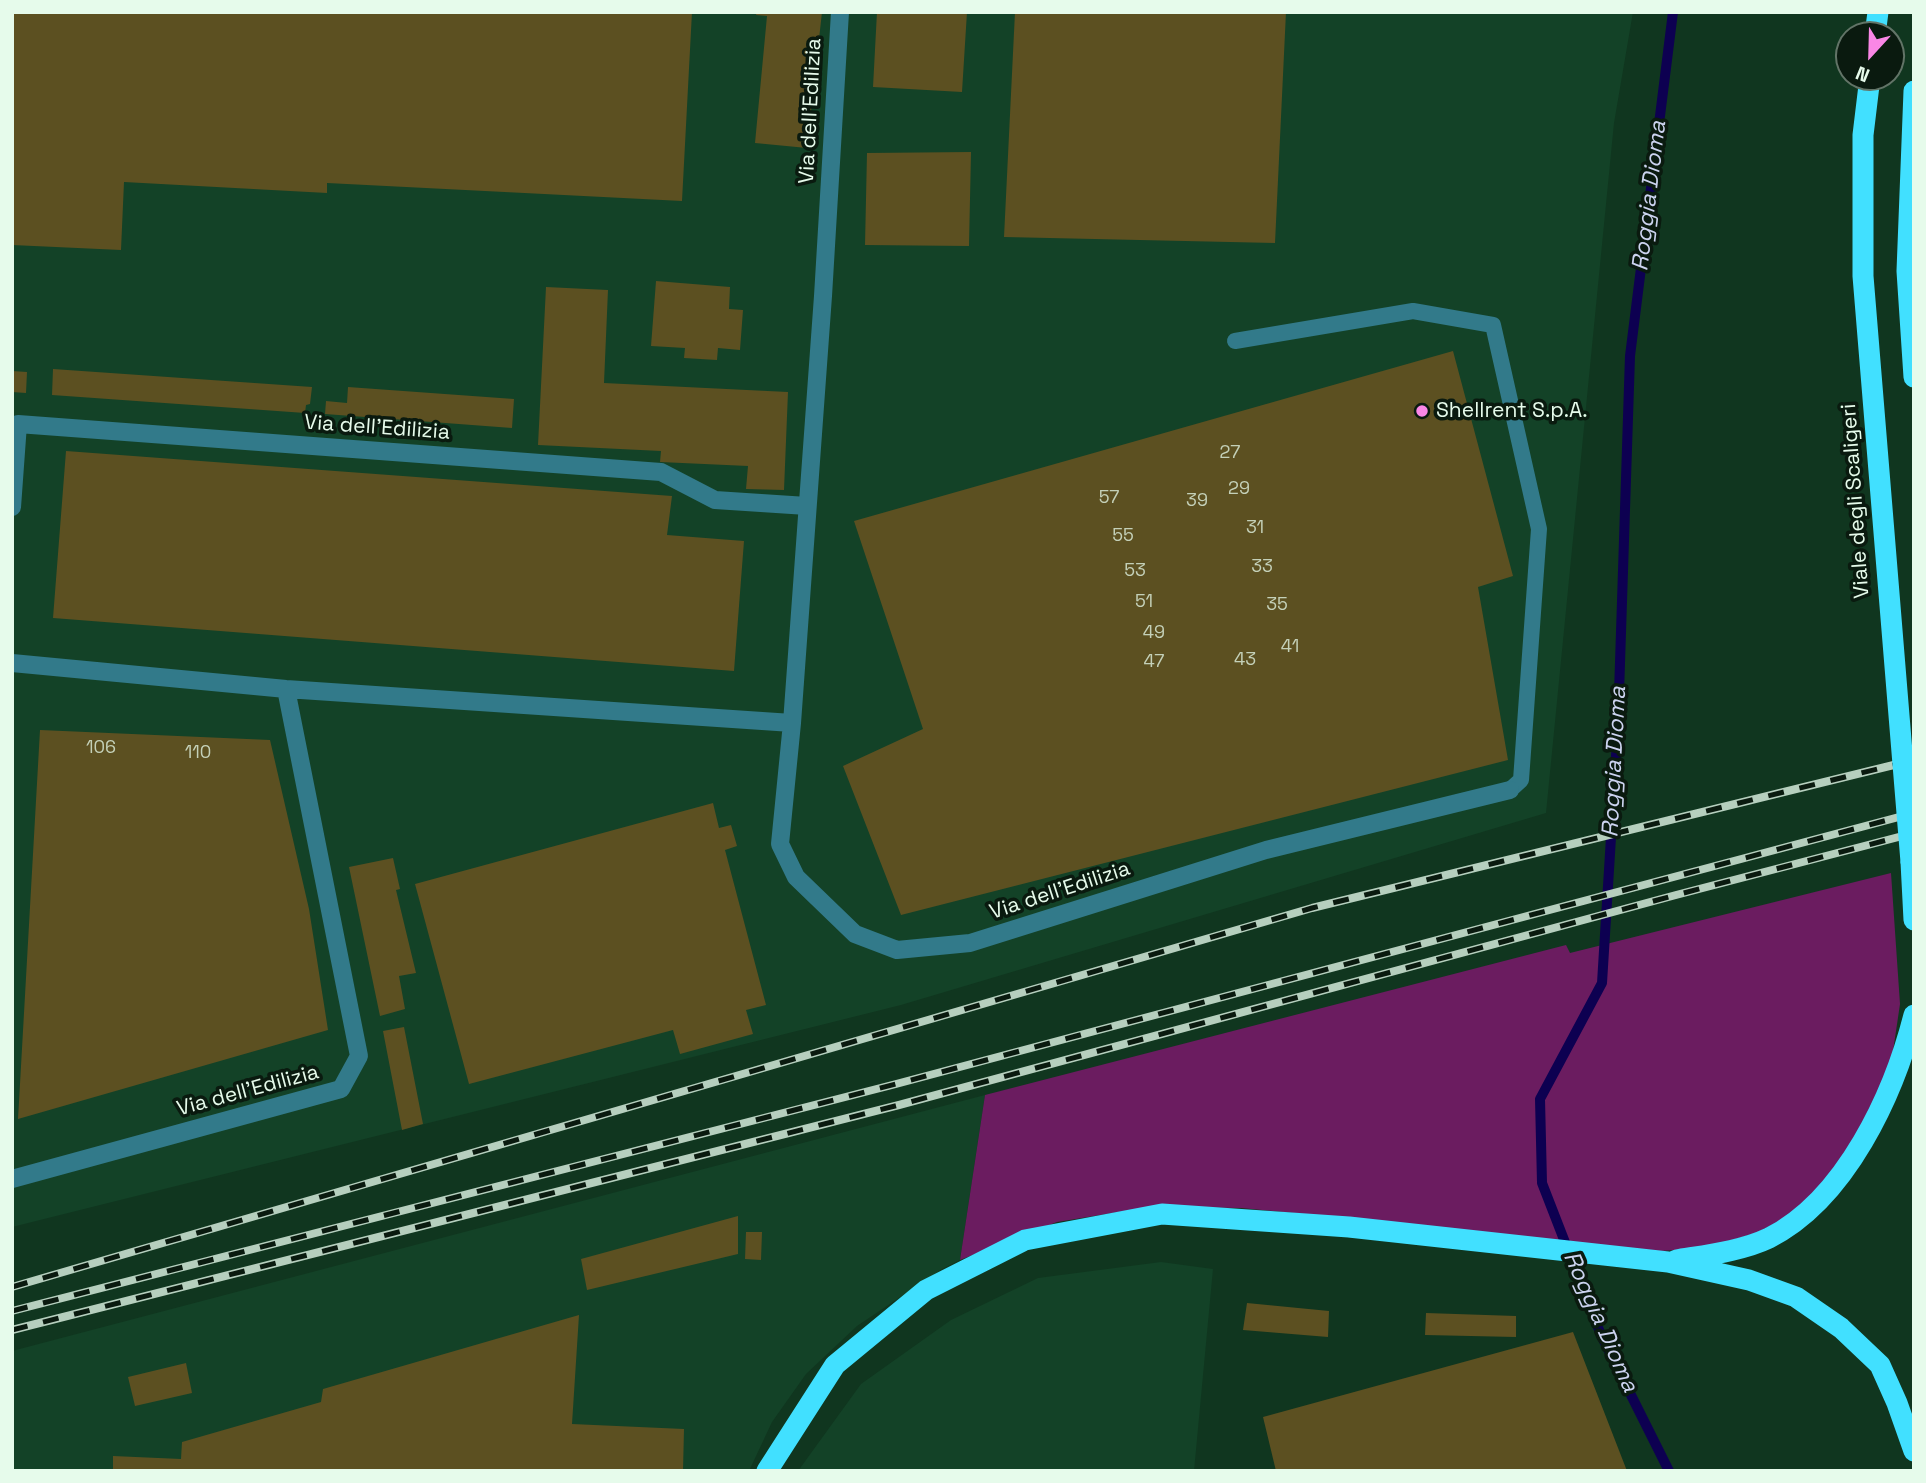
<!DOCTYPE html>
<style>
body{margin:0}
#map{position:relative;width:1926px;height:1483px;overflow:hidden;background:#10361f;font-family:"Space Grotesk",sans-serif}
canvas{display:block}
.frame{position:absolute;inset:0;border:14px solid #e6fbeb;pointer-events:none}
.north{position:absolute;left:1835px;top:21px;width:70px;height:70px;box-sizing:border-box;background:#0a1a0f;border:2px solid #627467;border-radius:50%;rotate:202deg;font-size:19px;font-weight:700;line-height:28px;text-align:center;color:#e6fbeb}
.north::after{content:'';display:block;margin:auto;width:24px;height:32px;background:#fa87e6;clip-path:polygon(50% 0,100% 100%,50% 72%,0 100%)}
</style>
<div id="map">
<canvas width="1926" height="1483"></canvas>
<div class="frame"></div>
<div class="north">N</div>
</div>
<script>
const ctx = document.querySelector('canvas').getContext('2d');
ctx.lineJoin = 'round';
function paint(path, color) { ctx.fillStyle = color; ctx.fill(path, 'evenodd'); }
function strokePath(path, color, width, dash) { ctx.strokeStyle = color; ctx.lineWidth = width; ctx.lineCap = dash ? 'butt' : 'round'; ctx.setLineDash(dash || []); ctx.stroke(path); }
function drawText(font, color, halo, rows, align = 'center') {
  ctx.font = font + ' "Space Grotesk",sans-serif'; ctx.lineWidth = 7; ctx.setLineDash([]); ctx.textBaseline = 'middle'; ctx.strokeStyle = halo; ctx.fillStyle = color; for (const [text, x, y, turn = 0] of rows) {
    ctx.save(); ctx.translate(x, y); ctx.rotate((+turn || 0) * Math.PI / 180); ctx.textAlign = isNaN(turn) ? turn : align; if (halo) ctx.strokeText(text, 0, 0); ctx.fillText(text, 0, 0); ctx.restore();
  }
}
paint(new Path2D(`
 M12,12H1633L1614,123L1546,813L901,1005L12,1227Z
 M985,1095L960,1260L942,1269L857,1326L806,1374L772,1422L749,1471H12V1351Z
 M1161,1262L1213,1269L1194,1471H798L861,1384L951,1320L1038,1278Z`), '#134227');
paint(new Path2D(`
 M1891,873L1900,1004L1892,1058L1857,1149L1791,1215L1756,1233L1704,1248L1647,1252L1410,1224L1241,1208L1150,1207L1057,1222L960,1260L985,1095L1566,945L1570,953Z`), '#6b1c60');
strokePath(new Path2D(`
 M1669,1471L1601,1335L1542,1183L1540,1099L1602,983L1618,724L1630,356L1673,12`), '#0d0051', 10);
paint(new Path2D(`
 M12,12H692L682,201L327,183V193L124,182L121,250L12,245Z
 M757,12H822L807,148L755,143L767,16L756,15Z
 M877,12H967L962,92L873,87Z
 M1015,12H1286L1275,243L1004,237Z
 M971,152L969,246L865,245L867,153Z
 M656,281L730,287L729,309L743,310L740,350L718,348L717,360L684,358L685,348L651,346Z
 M546,287L608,290L604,383L788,392L784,490L746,489L748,466L660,462L661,451L538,445Z
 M1453,351L1513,576L1478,587L1508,760L901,915L843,766L923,729L854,521Z
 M53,369L312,387L310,404L306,405L305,413L52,395Z
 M12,371L27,372L26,393L12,392Z
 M348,387L514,399L512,428L325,414L326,401L347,403Z
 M66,451L672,496L667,535L744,541L734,671L53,618Z
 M40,730L270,740L309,909L328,1030L18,1119Z
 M713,803L719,828L731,825L737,846L725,850L766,1005L746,1010L753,1034L680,1054L673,1030L469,1084L415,884Z
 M393,858L400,889L396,890L416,973L399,976L405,1009L380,1016L349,867Z
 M404,1027L423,1124L402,1130L383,1031Z
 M738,1216V1254L587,1290L581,1259Z
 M746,1232H762L761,1260L745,1259Z
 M1247,1303L1329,1311L1328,1337L1243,1330Z
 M1426,1313L1516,1316V1337L1425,1335Z
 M579,1315L572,1424L684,1429L683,1471H113V1456L181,1459L182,1442L321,1402L323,1389Z
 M1573,1332L1627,1471H1276L1263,1417Z
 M186,1363L192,1393L135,1406L128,1377Z`), '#5c5021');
strokePath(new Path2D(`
 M1235,341L1413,311L1493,325L1539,529L1521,780L1510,790`), '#327a8a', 16);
strokePath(new Path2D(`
 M840,12L823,296L792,723L780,844L796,877L855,934L897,950L970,943L1266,850L1510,790
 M12,507L18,424L661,472L715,500L807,506
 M12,663L286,689L792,723
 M12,1179L341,1089L359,1056L286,689`), '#327a8a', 18);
strokePath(new Path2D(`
 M1875,35L1878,12
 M1914,91L1907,271L1914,377
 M1911,862L1914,920
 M1676,1260C1706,1255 1742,1251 1769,1238C1846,1199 1894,1094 1914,1015
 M767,1471L835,1365L926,1290L1025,1240L1162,1214L1349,1227L1668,1262L1749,1280L1796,1297L1841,1328L1880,1365L1897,1403L1914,1451`), '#41e0ff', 21);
const rail = new Path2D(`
 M12,1287L1312,908L1914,760
 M12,1311L896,1084L1914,813
 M12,1330L899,1105L1676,895L1914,833`);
strokePath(rail, '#b6cfbe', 8);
strokePath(rail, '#0a1a0f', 5, [16]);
strokePath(new Path2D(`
 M1870,77L1863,135V276L1911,862`), '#41e0ff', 21);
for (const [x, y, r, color] of [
 [1422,411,7,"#fa87e6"]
]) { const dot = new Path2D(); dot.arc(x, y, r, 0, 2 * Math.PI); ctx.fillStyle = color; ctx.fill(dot); strokePath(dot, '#0a1a0f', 2.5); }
drawText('18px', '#c4d0b8', null, [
 ["27",1230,453],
 ["29",1239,489],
 ["57",1109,498],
 ["39",1197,501],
 ["31",1255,528],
 ["55",1123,536],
 ["33",1262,567],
 ["53",1135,571],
 ["51",1144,602],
 ["35",1277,605],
 ["49",1154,633],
 ["41",1290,647],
 ["43",1245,660],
 ["47",1154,662],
 ["106",101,748],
 ["110",198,753]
]);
drawText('21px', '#e6fbeb', '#0a1a0f', [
 ["Via dell'Edilizia",811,111,-87],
 ["Via dell'Edilizia",377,428,4],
 ["Viale degli Scaligeri",1856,501,-94],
 ["Via dell'Edilizia",1060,891,-18],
 ["Via dell'Edilizia",248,1091,-15]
]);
drawText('21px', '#e6fbeb', '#0a1a0f', [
 ["Shellrent S.p.A.",1436,411]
], 'left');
drawText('italic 23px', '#ccd3ef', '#0a1a0f', [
 ["Roggia Dioma",1650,196,-83],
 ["Roggia Dioma",1615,762,-87],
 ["Roggia Dioma",1600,1322,66]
]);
</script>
